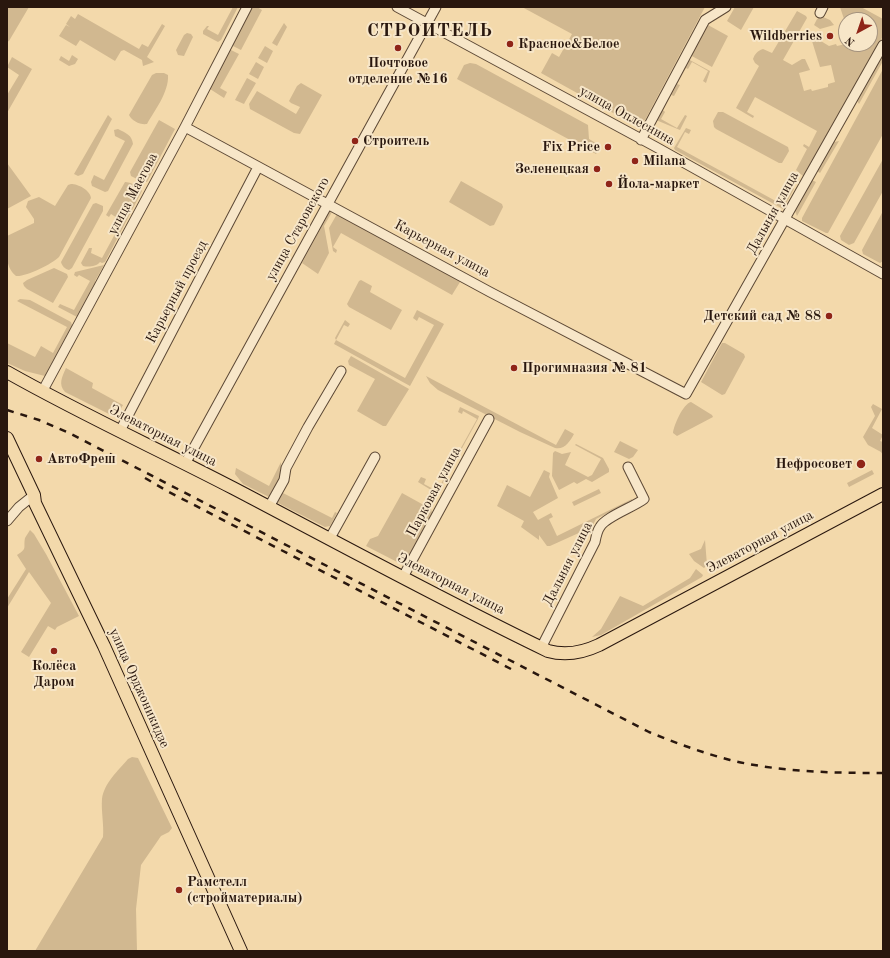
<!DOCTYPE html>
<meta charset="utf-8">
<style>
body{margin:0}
#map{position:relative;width:890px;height:958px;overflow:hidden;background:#f3d9ab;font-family:"Old Standard TT",serif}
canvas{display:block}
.frame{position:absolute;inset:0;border:8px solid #29170e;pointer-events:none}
.north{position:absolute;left:838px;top:12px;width:40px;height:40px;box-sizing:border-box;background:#f7e6c8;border:1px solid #a5937e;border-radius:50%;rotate:220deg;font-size:11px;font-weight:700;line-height:16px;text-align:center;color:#29170e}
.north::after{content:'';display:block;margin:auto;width:14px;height:18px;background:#8f2418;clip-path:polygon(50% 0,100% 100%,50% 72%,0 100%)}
</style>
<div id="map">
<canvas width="890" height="958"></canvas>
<div class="frame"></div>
<div class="north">N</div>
</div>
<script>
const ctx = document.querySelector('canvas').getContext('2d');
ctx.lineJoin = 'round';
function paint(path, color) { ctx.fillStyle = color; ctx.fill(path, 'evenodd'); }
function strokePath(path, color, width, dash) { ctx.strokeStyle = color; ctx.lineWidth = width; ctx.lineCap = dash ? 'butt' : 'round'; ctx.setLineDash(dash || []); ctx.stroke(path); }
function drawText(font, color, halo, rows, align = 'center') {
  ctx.font = font + ' "Old Standard TT",serif'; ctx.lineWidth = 4; ctx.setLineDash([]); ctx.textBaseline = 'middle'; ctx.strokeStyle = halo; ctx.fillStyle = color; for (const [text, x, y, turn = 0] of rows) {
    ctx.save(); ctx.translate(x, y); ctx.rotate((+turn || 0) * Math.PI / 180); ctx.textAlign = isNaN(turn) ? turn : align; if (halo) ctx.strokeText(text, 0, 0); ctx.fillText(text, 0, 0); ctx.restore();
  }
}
paint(new Path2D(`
 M7,7H29L9,41L7,42Z
 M233,7H238L221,40L218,42L203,34V31L207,26H209L207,29L218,35Z
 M252,7H257L262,10L241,50L231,45Z
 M522,7H705L645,120C641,124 638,125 633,124L541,73L552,53L559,57L572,34Z
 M735,7H754L741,30L727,21Z
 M840,7H861L883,19V36L807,173L803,176L796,170L807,149L803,146L804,144L809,147L817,131L755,97L747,112L754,116L753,118L736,108L759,66L755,63L753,59C755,54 757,51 763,49L772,53L797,11L806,16L807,18L783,60L792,65L802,59H805L810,70L799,73L804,91L811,89L812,91L828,87V84L835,82L831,65L820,67L812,41L814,38H816L829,46L836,44L837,46L846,44H870V20H846L845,22Z
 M78,14L139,49L142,44L148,47L162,24L165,26L147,57L154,62L143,66L142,60L124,50L121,51L115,61L80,40L76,46L59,36L66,25L70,27L66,24L71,16L75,19Z
 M823,17L830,20L834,25L820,29L814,25L817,19Z
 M284,23L287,27L277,46L272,43Z
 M706,25H708L728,36L712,67L690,55Z
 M187,33L191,34L193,37L192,39L184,56L178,55L176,50L184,35Z
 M265,46L273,51L267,63L258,58Z
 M229,49L239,54L220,88L227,92L224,98L210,89Z
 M883,54V61L859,104L857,101Z
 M72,55L78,59L75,64L69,66L59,60L61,56L69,61Z
 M12,57L32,69L7,113V95L19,75L7,67Z
 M688,59L710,71L706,83L703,81L708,71L692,62L688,69L686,68L677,84L680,85L674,96L671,95L663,110L665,112L661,119L677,128L685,115L687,116L680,130L656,120Z
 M256,62L264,67L258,79L249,74Z
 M470,63L476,64L588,125L589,139L601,146L596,154L457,79L464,65Z
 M883,69V134L828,233H826L802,221V218Z
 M156,73H164L168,75C169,92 155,110 147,124C140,125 132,121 129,115L152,75Z
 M247,78L256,83L245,102L244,104L235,100Z
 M301,83L322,95L300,134L294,133L250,109L249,104L257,91L296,114L300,107L291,103L289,101L297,86Z
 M718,112H723L788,147L789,151L782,163H779L716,129L714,127L713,121Z
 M108,115L112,119L83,174L78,176L74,174Z
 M159,120L175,129L147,182H143L131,176L130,172Z
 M686,128L691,130L689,134L685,132L677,147L783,205L791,191L787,188L789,184L794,189L783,209L675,150L674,148Z
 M118,129C126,133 132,135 133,144L110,187L108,191L105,192L92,186L91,182L94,175L104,180L125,141L115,136L114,130Z
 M839,141L820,173L817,171L834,142Z
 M883,159V191L854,243L849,245L841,240L840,236Z
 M7,163L31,196L7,209Z
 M812,180L816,182L797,216L795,211Z
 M461,181L502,204L503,207L494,225L490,226L449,202Z
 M125,182C130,182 139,186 142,191L105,262L102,263L100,262C96,267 88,267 83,266L81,263L89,248H92L91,253L102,258L122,221L111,214L109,217L106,215Z
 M71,184C78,184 90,190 91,198L59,257C52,264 26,277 16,276C4,266 7,250 7,236L34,223V219L26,207L28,201L39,197L55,206L68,185Z
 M96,203L103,206V211L72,268L69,270C65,269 62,266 61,262L93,204Z
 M330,211L332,212L324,226L329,253L318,274L302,263Z
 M883,211V261L880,263L863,254L862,250Z
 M337,214L459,280L460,282L452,295L341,233L333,247L337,250L336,253L333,251L329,228Z
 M104,265L95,281L96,283L77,317L58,307L60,304L74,310L90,281L79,275L77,277L74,275L75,272Z
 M54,268L67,274L68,277L53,303L27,289L24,286L23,283L27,280Z
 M361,280L372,286L370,292L402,310L391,330L349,307L347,304L359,281Z
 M20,299L30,300L71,322L73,328L50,372L45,376L25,371L7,363V343L35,357L41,346L53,353L67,327L17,301Z
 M417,310L444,324L410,386L334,344L336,340L335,338L345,320L350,324L348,327L344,325L336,340L405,378L434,325L419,317L417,321L413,318Z
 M722,343H725L744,354L745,357L725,394L722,395L701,382Z
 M351,356L409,389L386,426H383L357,411L375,379L349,365L348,361Z
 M66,368L93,383L92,388L123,405C120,410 118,415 111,415L65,392C58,384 62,377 66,368Z
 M426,376L556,445L565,429L574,434C570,441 565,450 555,448L520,432L438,390L430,383Z
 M691,402L712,415L713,417L677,436L673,433C674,425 683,404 691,402Z
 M873,404L882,409L872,428L883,435L880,441L883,442V455L881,452L868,445L863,437L875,416L871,407Z
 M460,407L479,416L478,419L438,492L436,493L418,482L421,477L426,479L424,484L437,491L477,419L463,411L462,414L458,412Z
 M620,441L638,450L633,457L629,459L614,452Z
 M576,444L603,458L609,469V472L592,482L586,479L577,484L574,482L559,490L552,476L553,453L555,451L562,454L571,452L565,465L588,477L592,475L601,459L575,445Z
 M281,462C282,473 277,489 269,497L243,484L235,474L236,468L269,486Z
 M544,470L550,473L549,477L558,498L533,512L538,520L551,513L553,517L549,519L557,536L632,499V501L596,519L592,527L550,546H547L539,535V540L521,527L524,521L497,506L507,485L530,497Z
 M872,470L874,474L849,487L847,483Z
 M599,489L601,493L574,506L572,502Z
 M281,492L332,518L335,512L337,513L330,526L325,527L278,503V499Z
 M402,493L431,509L433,515L406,564L403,565L366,546L370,539L378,536Z
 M30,530L34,534L46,554L79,616L57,627L55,630L48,626L29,657L21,652L51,603L29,572L7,608V599L26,569L17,555C28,548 23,548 25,538C26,536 29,532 30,530Z
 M705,540L707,565L704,568L694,561L689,554L701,549Z
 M696,569L703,575L702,577L601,635L592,637L601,629L620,596L643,606L690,578Z
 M132,757L138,758L172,828L169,832L161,836L141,865L136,909L137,951H35L103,837C104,824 101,811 102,799C104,783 118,771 128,759Z`), '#d1b890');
const minor = new Path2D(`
 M397,7L656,147L883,274
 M820,13L823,7
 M185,127L490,292L686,394L883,45
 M641,140L705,20L726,7
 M42,392L185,127L247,7
 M120,431L258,167
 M185,464L436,7
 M269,507L284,480L286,468L308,427L341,371
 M7,521L19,507L34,495
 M330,538L375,457
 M403,577L489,419
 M541,648L595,542C596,537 597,531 600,527C605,517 634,507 644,499L628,467`);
const major = new Path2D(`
 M7,372C81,414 158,449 233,488C338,543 442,600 548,651C566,656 582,653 599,645L883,494
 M7,438L34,495L35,503L104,646L241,951`);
strokePath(minor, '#5c4835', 11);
strokePath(major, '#29170e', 14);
strokePath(minor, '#f7e6c8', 9);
strokePath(major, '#f3d9ab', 12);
strokePath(new Path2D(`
 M7,410L39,420L69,433L649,732C676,743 703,753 730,760C780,772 832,773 883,773
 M145,478L169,492L511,669`), '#29170e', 2.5, [7, 7]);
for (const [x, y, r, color] of [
 [830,36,4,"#8f2418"],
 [510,44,4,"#8f2418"],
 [398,48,4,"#8f2418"],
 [355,141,4,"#8f2418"],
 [608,147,4,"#8f2418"],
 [635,161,4,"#8f2418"],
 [597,169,4,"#8f2418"],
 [609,184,4,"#8f2418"],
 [829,316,4,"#8f2418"],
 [514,368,4,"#8f2418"],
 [39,459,4,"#8f2418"],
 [861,464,5,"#8f2418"],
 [54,651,4,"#8f2418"],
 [179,890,4,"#8f2418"]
]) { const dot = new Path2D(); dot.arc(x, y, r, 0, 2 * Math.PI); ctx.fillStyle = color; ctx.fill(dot); strokePath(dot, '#f7e6c8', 1.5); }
drawText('bold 14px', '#29170e', '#f7e6c8', [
 ["Wildberries",822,36,"right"],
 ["Красное&Белое",518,44],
 ["Почтовое",398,63,"center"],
 ["отделение №16",398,79,"center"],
 ["Строитель",363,141],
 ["Fix Price",600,147,"right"],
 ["Milana",643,161],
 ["Зеленецкая",589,169,"right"],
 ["Йола-маркет",617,184],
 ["Детский сад № 88",821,316,"right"],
 ["Прогимназия № 81",522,368],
 ["АвтоФреш",47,459],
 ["Нефросовет",852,464,"right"],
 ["Колёса",54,666,"center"],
 ["Даром",54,682,"center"],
 ["Рамстелл",187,882],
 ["(стройматериалы)",187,898]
], 'left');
drawText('14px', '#29170e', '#f7e6c8', [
 ["улица Оплеснина",627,116,29],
 ["улица Маегова",133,194,-62],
 ["Дальняя улица",773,213,-61],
 ["улица Старовского",298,229,-61],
 ["Карьерная улица",442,249,28],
 ["Карьерный проезд",177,292,-62],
 ["Элеваторная улица",163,436,27],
 ["Парковая улица",434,492,-62],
 ["Элеваторная улица",760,542,-28],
 ["Дальняя улица",568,564,-63],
 ["Элеваторная улица",451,584,27],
 ["улица Орджоникидзе",139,688,66]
]);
ctx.letterSpacing = '1px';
drawText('bold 18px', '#29170e', '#f7e6c8', [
 ["СТРОИТЕЛЬ",430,31]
]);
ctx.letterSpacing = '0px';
</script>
